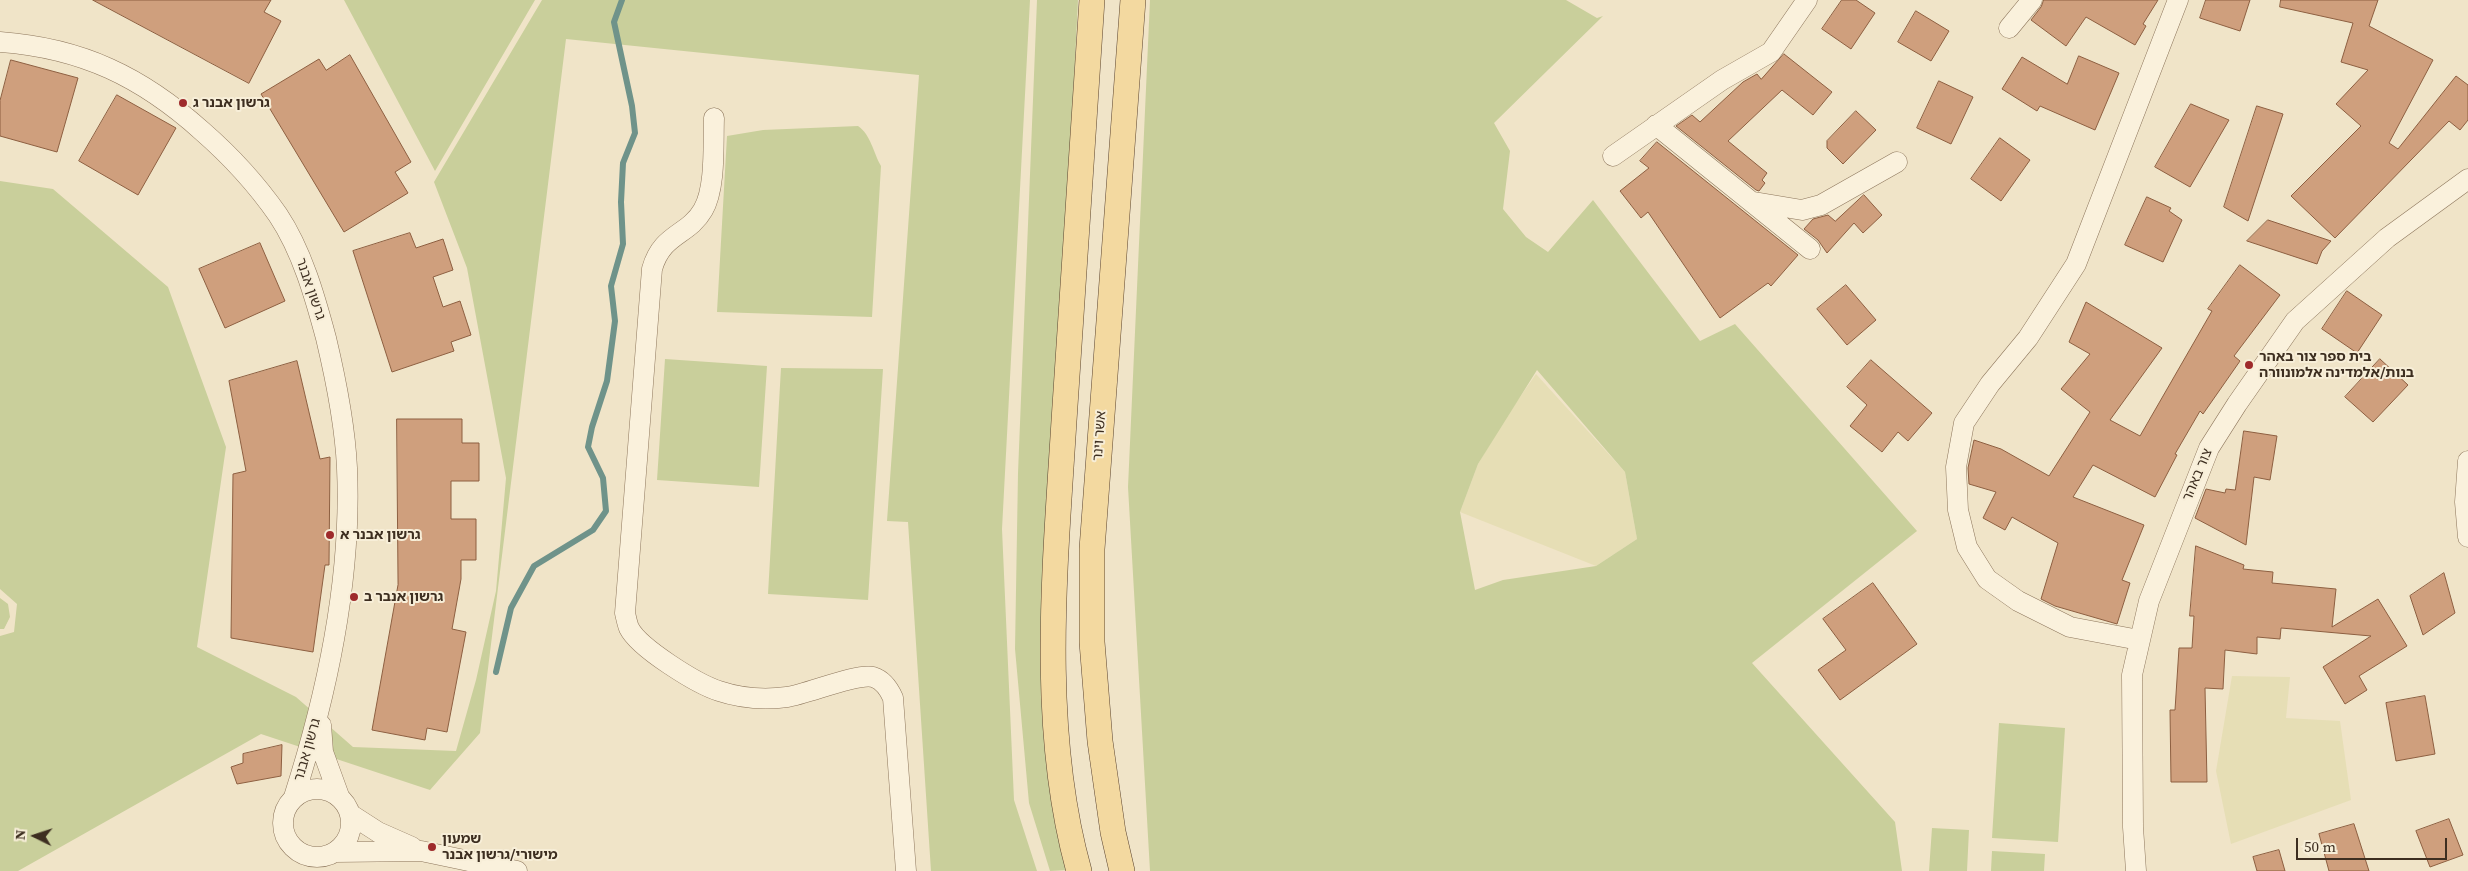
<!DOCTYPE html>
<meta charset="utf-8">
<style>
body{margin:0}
#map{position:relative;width:2468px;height:871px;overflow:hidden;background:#f0e4c8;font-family:"Source Serif 4",serif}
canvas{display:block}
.north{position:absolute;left:10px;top:811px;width:50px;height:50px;-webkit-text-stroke:4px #f7eed8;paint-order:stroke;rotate:274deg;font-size:14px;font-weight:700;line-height:20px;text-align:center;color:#3d2e20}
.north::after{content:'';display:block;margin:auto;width:18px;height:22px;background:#3d2e20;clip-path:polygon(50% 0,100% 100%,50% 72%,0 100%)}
.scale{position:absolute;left:2296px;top:838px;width:151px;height:22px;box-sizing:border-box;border:2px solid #3d2e20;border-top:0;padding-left:6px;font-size:15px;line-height:18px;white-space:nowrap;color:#3d2e20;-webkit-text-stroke:4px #f7eed8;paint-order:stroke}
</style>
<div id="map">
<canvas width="2468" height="871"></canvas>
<div class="north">N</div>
<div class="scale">50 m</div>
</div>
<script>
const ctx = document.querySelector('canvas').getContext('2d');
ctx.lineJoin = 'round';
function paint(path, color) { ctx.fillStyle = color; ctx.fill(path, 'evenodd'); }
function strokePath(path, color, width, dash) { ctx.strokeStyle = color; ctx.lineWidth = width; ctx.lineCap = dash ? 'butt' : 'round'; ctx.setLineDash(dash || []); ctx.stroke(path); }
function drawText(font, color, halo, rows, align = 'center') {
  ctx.font = font + ' "Source Serif 4","Noto Sans Hebrew",serif'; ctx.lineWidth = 4; ctx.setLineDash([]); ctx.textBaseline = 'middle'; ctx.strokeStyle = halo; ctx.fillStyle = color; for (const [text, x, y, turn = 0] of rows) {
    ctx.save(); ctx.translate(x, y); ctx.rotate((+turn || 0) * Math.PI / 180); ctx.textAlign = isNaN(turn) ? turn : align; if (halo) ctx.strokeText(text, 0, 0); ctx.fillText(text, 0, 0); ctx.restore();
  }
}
paint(new Path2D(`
 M1536,374L1625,472L1637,539L1596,566L1460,512L1478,464L1504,420Z
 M2232,676L2290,677L2286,718L2340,721L2351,800L2231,844L2216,771Z`), '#e6deb5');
paint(new Path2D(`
 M344,0H535L435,171Z
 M542,0H1030L1002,529L1014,800L1037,871H931L908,522L887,521L919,75L566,39L480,733L430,790L261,734L18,871H0V636L14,632L17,604L0,589V181L53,189L168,287L226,447L197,647L296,697L353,747L456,751L476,680L496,591L506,478L467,268L434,182Z
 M1037,0H1078L1051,549L1068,870L1050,871L1029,803L1015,649L1018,473Z
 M1150,0H1566L1597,18L1603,16L1494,123L1510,151L1503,209L1526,237L1548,252L1593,200L1700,341L1735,324L1917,531L1752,663L1895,822L1902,871H1150L1128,487ZM1537,370L1625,472L1637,539L1596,566L1503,580L1475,590L1460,512L1478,464Z
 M858,126C871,135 873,152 881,166L872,317L717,312L727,136L763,130Z
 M665,359L767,366L759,487L657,480Z
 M781,368L883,369L868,600L768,594Z
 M0,598L8,604L10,617L4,629H0Z
 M1999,723L2065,728L2058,842L1992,838Z
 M1932,828L1969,830L1967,871H1929Z
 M1992,851L2045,854L2044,871H1991Z`), '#c9cf9b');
strokePath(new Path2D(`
 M496,672L511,608L534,566L593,530L606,511L603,478L588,447L592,427L607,381L615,321L611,286L623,244L621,202L623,163L635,133L632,106L614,22L622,0`), '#6f938a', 6);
const building = new Path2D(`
 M93,0H271L264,12L281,21L249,83Z
 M1842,0H1856L1875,13L1851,49L1822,29Z
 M2044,0H2158L2143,24L2146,26L2135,45L2086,17L2066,46L2031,20L2041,7Z
 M2206,0H2250L2240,31L2200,18Z
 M2281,0H2378L2369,26L2433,60L2389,143L2398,149L2456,76L2468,85V120L2460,130L2449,121L2335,238L2291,196L2361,126L2336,104L2368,70L2341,62L2353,23L2280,7Z
 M1916,11L1949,31L1931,61L1898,42Z
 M1784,54L1832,92L1813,115L1782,90L1728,141L1767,173L1762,180L1765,183L1759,191L1756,190L1676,126L1692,115L1700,122L1743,82L1757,74L1761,79Z
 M350,55L411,162L395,172L408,193L344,232L261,94L319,59L326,70Z
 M2079,56L2119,73L2095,130L2040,106L2037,111L2002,89L2022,57L2067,84Z
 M11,60L78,78L57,152L0,136V101Z
 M1939,81L1973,97L1951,144L1917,128Z
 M117,95L176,128L138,195L79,161Z
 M2191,104L2229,120L2190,187L2155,167Z
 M2257,106L2283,114L2248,221L2224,207Z
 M1856,111L1876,130L1843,164L1827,148V141Z
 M2000,138L2030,160L2001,201L1971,179Z
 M1657,142L1798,255L1771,286L1768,283L1720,318L1648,212L1641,218L1620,191L1649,168L1640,161Z
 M1864,195L1882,215L1863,233L1854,223L1827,253L1818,240L1804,229L1813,219L1828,215L1835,221Z
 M2147,197L2171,208L2169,211L2182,220L2163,262L2125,245Z
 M2268,220L2331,241L2322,251L2317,264L2247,241Z
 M410,233L416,248L443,239L453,270L433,277L443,307L460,301L471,335L451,342L454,351L392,372L353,251Z
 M260,243L285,301L225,328L199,269Z
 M2240,265L2280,295L2234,356L2240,361L2203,414L2200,411L2175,454L2177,455L2155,497L2093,465L2073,497L2144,525L2122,580L2130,583L2117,624L2055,606L2041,599L2058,543L2012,517L2005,530L1983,518L1996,492L1969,484L1968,468L1974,440L2001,449L2049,476L2090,412L2061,389L2090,354L2069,342L2086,302L2162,348L2110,420L2140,436L2212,311L2208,309Z
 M1846,285L1876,320L1847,345L1817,309Z
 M2347,291L2382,315L2357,353L2322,329Z
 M2380,359L2408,385L2373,422L2345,397Z
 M1871,360L1932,413L1908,441L1898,432L1882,452L1850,426L1867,405L1847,387Z
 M297,361L320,459L330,457L329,565H325L313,652L231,638L233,474L246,471L229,381Z
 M397,419H462V443H479V481H451V519H476V560H461V579L452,629L466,632L447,732L427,728L425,740L372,730L398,585Z
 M2244,431L2277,436L2270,480L2254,477L2246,545L2195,518L2206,489L2225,493L2226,489L2235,490Z
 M2196,546L2244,565L2243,569L2273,572L2272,583L2336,589L2332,627L2378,599L2407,646L2359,676L2367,690L2345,704L2323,667L2371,636L2281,628L2280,639L2257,637V654L2225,650L2223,689L2205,688L2207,782H2171L2170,710H2175L2179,648H2192L2194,616H2190Z
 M2444,573L2455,613L2423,635L2410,596Z
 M1873,583L1917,644L1840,700L1818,670L1846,650L1823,619Z
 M2425,696L2435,754L2396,761L2386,703Z
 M282,745L281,776L237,784L231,767L243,763V754Z
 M2449,819L2463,855L2430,867L2416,831Z
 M2354,824L2369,871H2329L2319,834Z
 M2279,850L2285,871H2257L2253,857Z`);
paint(building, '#cf9f7d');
strokePath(building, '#8d5f41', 1);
const minor = new Path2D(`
 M2009,28L2032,0
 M0,42C82,48 142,77 202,131C233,158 255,182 278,215C302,251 315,297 326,338C336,380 345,424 347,468C352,579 328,691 294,797
 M714,118C713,144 716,188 703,210C688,236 662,233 652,269L625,613C626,617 627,623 629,628C639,648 697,684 719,691C740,698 765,700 787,697C808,694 856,673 873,677C883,680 889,689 893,698L906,871
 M1656,125L1810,249
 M1613,156L1722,80L1771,52L1807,0
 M1754,202L1802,210L1821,205L1897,162
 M2468,461L2465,502L2468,537
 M2139,640L2070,627L2018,601L1987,579L1967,547L1958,510L1956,467L1964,423L1990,384L2028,338L2076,264L2178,0
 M321,725L323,752L339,796
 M283 823a34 34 0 1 1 68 0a34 34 0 1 1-68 0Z
 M350,814L378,832L412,847
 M335,852L421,851L517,871
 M2136,871L2133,827L2132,675L2149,601L2209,448L2237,404L2295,321L2387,238L2468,179`);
const major = new Path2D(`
 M1079,871C1039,728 1055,567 1064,421C1073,281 1083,140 1092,0
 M1122,871L1113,832L1100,741L1092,642V549L1133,0`);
strokePath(minor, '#8d765c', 21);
strokePath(major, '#5b4430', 26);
strokePath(minor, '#faf1dc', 20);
strokePath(major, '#f3d9a0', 25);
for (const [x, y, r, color] of [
 [183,103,5,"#9e2a2b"],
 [2249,365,5,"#9e2a2b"],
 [330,535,5,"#9e2a2b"],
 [354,597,5,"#9e2a2b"],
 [432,847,5,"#9e2a2b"]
]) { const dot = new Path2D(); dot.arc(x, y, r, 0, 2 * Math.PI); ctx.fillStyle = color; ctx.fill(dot); strokePath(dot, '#f7eed8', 2); }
drawText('bold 14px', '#3d2e20', '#f7eed8', [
 ["גרשון אבנר ג",193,103],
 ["בית ספר צור באהר",2259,357],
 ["בנות/אלמדינה אלמונוורה",2259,373],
 ["גרשון אבנר א",340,535],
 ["גרשון אנבר ב",364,597],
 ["שמעון",442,839],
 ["מישורי/גרשון אבנר",442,855]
], 'left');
drawText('14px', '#3d2e20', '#f7eed8', [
 ["גרשון אבנר",310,289,71],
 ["אשר וינר",1100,436,-86],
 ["צור באהר",2198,475,-67],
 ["גרשון אבנר",308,750,-74]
]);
</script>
